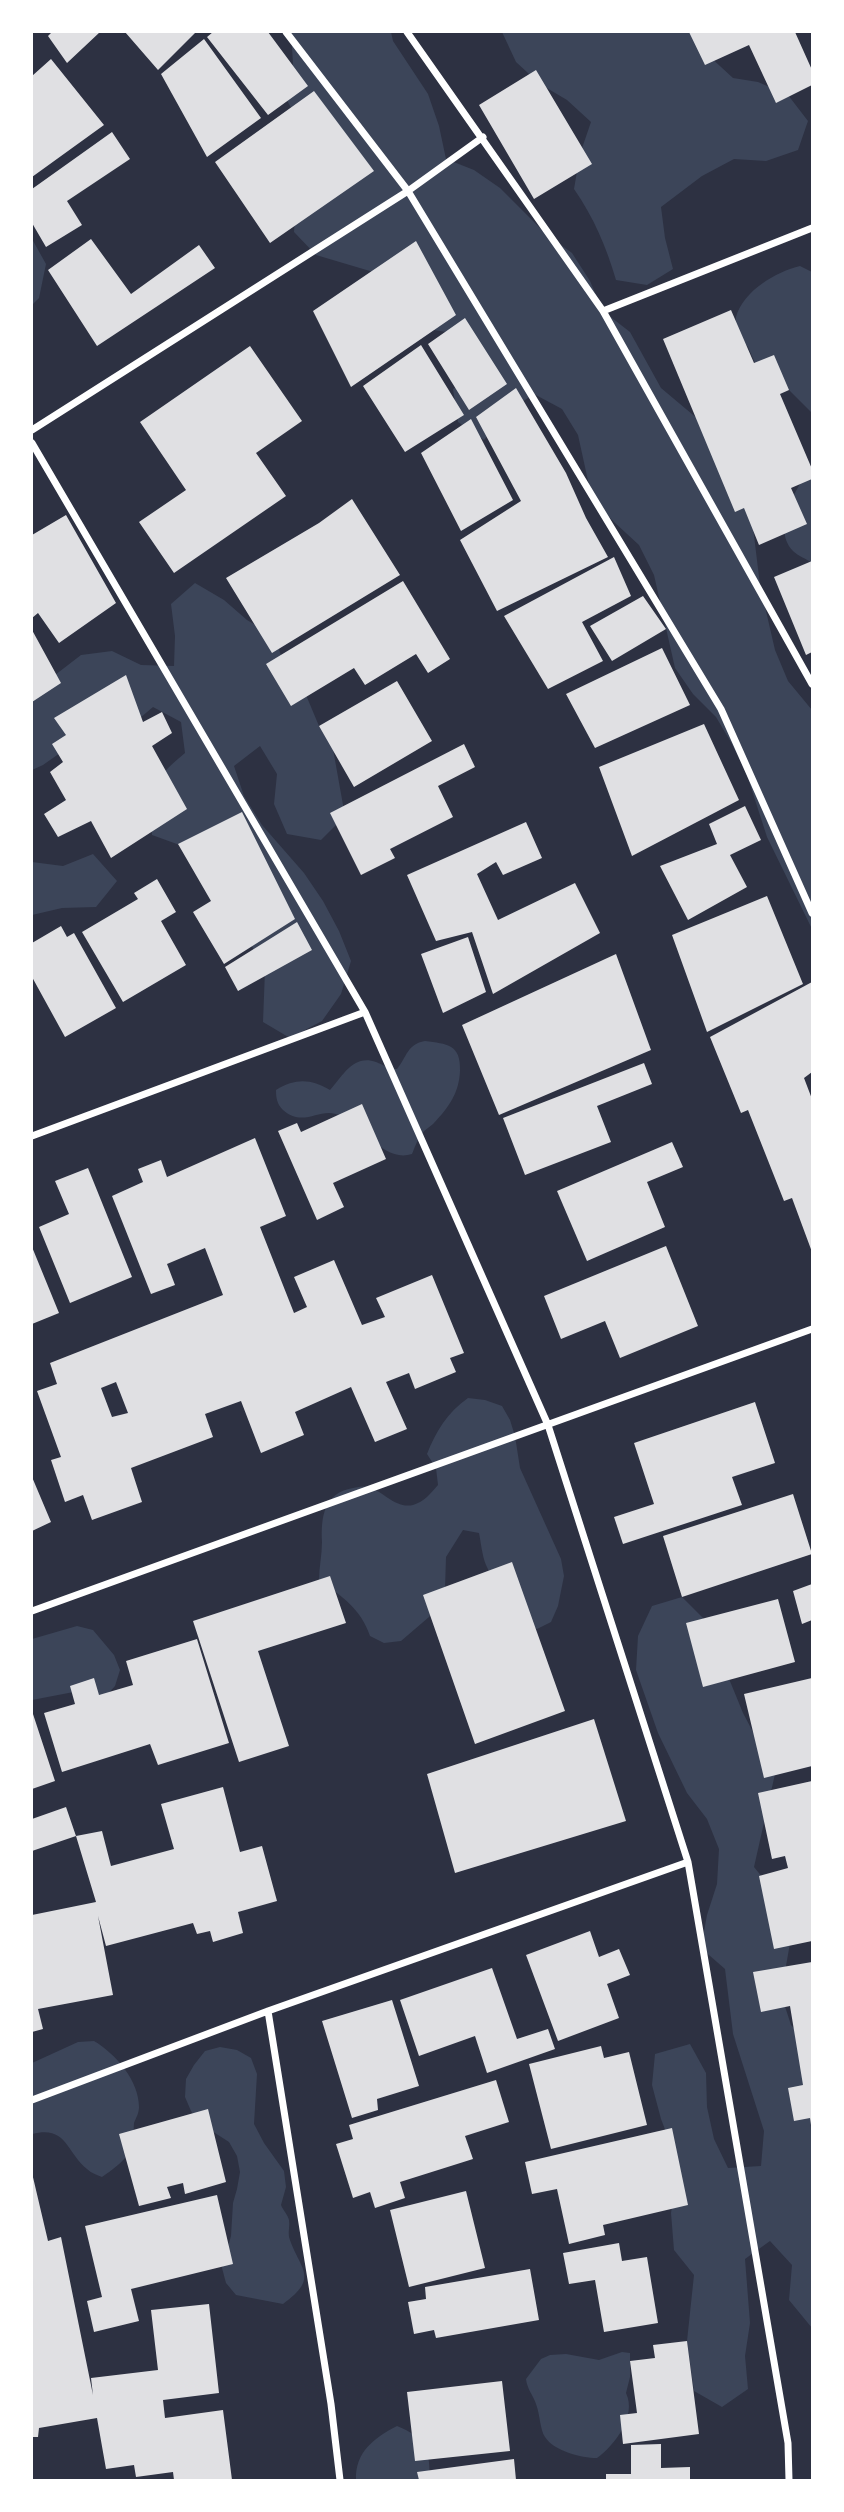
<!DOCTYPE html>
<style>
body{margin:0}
#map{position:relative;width:844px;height:2512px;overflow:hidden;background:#2d3142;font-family:Poppins,sans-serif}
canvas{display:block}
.frame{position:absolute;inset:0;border:33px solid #fff;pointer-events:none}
</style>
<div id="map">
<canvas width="844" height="2512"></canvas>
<div class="frame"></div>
</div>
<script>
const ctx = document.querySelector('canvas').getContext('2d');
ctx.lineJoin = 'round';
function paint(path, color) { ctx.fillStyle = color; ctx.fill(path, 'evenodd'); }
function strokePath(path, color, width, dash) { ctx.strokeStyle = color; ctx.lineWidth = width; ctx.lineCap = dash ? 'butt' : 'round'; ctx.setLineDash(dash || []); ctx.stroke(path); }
paint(new Path2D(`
 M291,32H391L393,41L428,94L439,126L446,159L474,170L500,188L546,234L572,253L590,281L603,311L630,332L661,388L711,430L752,519L760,585L775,650L788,681L812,710V929L767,837L747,775L732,744L716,717L693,694L675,668L654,575L639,545L614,522L592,499L578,435L562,409L534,394L505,413L484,440L458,422L453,389L480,372L446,332L415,327L380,274L316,255L294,232L300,124L284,95L293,64Z
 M502,32H702L708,55L733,78L758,82L788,95L808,121L798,150L766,161L734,159L702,176L661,207L665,238L673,269L647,285L616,280C606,246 594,218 574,189L580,154L591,122L567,100L540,84L516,62Z
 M32,239L46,264L39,298L32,305Z
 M800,266L812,272V413L789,390L774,387L755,363L748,347L736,334C736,329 735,322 736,317C744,290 776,272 800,266Z
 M812,464V563C807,559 798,556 793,551C770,526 799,486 812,464Z
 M195,583L224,600L247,620L274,636L285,666L306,695L319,726L333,749L345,816L321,840L287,834L274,804L277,774L260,746L234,766L244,796L262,825L304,873L323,901L339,931L351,961L341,994L322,1021L290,1038L263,1022L265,970L250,943L210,856L152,835C148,790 150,782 185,753L181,722L153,707L127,729L70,746L43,765L32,770V698H35L55,675L81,655L112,651L141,665L174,666L175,636L171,604Z
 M93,854L117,881L96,907L62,908L32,915V862L63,866Z
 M425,1041C447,1044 461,1044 460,1071C459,1093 449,1107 434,1123C430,1127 425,1129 422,1134C417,1140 415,1147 412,1154C384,1163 363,1126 341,1116C320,1105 305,1129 283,1110C277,1104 276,1098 276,1090C296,1078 311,1079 330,1090C343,1076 353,1054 376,1062C384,1065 388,1069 397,1069C407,1057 407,1044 425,1041Z
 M468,1398L485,1400L502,1406L510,1420L515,1436L520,1468L561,1559L564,1576L558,1606L551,1622L537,1629C515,1616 497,1589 486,1565C482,1555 481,1543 479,1533L463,1530L446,1557L445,1589L429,1617L401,1641L384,1643L370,1636C361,1609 342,1596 319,1580C319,1567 322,1555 322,1542C321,1518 323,1493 353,1488C358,1487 364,1486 369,1487C384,1492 396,1509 413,1505C424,1502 431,1493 438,1485L436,1468L427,1454C436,1431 447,1413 468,1398Z
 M682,1597L705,1620L743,1713L775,1774L754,1867L781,1900L792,1932L781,1994L791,2025L812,2048V2111L810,2118L812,2135V2328L789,2300L792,2265L770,2241L745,2259L750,2323L745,2356L748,2389L722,2407L694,2391L687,2341L694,2275L674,2250L671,2213L676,2181L673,2150L661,2119L652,2085L655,2054L690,2044L706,2073L707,2107L714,2139L728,2168L761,2166L764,2131L733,2034L725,1969L701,1948L707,1915L717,1884L719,1849L707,1819L687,1793L658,1733L636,1670L638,1636L652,1606Z
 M77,1626L93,1630L114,1655L120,1670L115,1686L104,1698L84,1690L32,1700V1639Z
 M94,2041C116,2054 139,2081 139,2107C139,2113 136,2118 134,2123C133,2129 135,2135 134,2140C131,2157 115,2168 102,2177C97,2175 91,2173 87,2169C66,2152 67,2125 32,2134V2063L78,2042Z
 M220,2047L237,2050L251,2058L257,2074L254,2124L264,2143L284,2171L286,2187L281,2205C283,2210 288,2215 289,2220C290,2225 288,2231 289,2237C299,2269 321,2277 283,2304L236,2295L226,2283L222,2268L231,2236L233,2203L237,2189L240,2172L237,2156L229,2142L201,2124L191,2111L185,2097L186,2079L194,2065L205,2051Z
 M622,2352L630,2353V2377L626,2393C637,2416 615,2445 597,2458C581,2458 554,2451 545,2437C540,2430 540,2414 536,2404C533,2395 527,2389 526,2379L541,2359L550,2355L566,2354L599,2360Z
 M397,2426C423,2436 432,2452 429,2480H356C355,2452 374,2438 397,2426Z`), '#3c4559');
paint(new Path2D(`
 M52,32H100L67,63L48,36Z
 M125,32H196L158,70Z
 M213,32H268L308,86L268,115L207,37Z
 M689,32H795L812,70V85L776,103L749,45L705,65Z
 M204,39L261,118L207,157L161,74Z
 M51,59L104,125L32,177V76Z
 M536,70L592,164L534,199L479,105Z
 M314,91L374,171L270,243L215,162Z
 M112,132L130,159L67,201L82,225L46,247L32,223V189Z
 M91,239L131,294L199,245L215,268L97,346L48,270Z
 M416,241L456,315L351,387L313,311Z
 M731,310L754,363L774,355L789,390L780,394L812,469V479L791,488L807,524L759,545L744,508L735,512L663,339Z
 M465,318L507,384L469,410L428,344Z
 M421,345L464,415L405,452L363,386Z
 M250,346L302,421L256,453L286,496L174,573L139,522L186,490L140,422Z
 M516,388L566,473L586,518L608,557L497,611L460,540L521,501L476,417Z
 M471,419L513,500L461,531L421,453Z
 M352,499L400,575L272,653L226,578L319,523Z
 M66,515L116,603L59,643L38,613L32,618V535Z
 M614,557L631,596L582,622L603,661L548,689L504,616Z
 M812,561V652L806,655L774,577Z
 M403,581L450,659L428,673L416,654L365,685L354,668L291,706L266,664Z
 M643,596L666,629L612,661L590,626Z
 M32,630L61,683L32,702Z
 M662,648L690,705L595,748L566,694Z
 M126,675L143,722L162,712L172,733L152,746L187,809L111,858L91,821L58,837L44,814L66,800L50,772L63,762L52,744L66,735L54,718Z
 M397,681L432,741L354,787L319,726Z
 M704,724L739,800L632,856L599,767Z
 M464,744L475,767L438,786L453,817L390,849L395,858L361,875L330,813Z
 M745,806L761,840L730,855L747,887L688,920L660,866L717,844L709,824Z
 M242,812L295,919L224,964L193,912L211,901L178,844Z
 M526,822L542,858L503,875L496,862L477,874L498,920L575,883L600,933L493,994L472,932L436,941L407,875Z
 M157,879L176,912L161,921L186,965L123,1002L82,932L138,899L134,893Z
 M767,896L803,984L707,1032L672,935Z
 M297,922L312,950L238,991L225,967Z
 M61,926L67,937L74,933L116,1008L65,1037L32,977V943Z
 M468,937L486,992L443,1013L421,954Z
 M616,954L651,1050L499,1115L462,1025Z
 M812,982V1072L804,1078L812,1099V1252L792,1198L784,1201L748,1110L741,1113L710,1037Z
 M644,1063L652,1084L597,1106L611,1142L525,1175L503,1118Z
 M362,1104L386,1159L333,1183L344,1207L317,1220L278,1131L297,1123L301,1132Z
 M255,1138L286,1216L260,1227L294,1313L307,1307L294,1277L334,1260L362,1325L385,1317L376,1298L432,1275L464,1353L450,1358L456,1372L415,1389L409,1373L386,1382L407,1429L375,1442L351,1387L295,1412L304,1435L261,1453L241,1401L205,1414L213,1437L131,1468L142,1502L92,1520L83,1495L65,1502L51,1460L61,1457L37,1391L57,1384L50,1363L223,1295L205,1248L167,1264L175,1285L151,1294L112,1196L143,1182L138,1169L161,1160L167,1177ZM116,1382L128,1413L112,1417L101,1388Z
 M672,1142L683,1167L647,1182L665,1227L587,1261L557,1191Z
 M88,1168L132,1277L70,1303L39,1227L69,1214L55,1181Z
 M666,1246L698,1326L620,1358L605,1321L561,1339L544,1296Z
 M32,1247L59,1313L32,1324Z
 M755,1402L775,1463L732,1477L742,1505L623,1544L614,1517L654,1504L634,1443Z
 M32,1477L51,1522L32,1531Z
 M793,1494L812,1554L682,1597L663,1536Z
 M512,1562L565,1711L475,1744L423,1595Z
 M330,1576L346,1623L258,1651L289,1746L239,1762L193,1621Z
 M812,1584V1620L802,1624L793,1591Z
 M778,1599L795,1662L703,1687L686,1623Z
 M197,1639L229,1743L158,1765L150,1744L62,1772L44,1713L75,1704L70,1686L94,1678L99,1695L133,1685L126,1661Z
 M812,1678V1766L764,1778L744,1694Z
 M32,1711L55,1781L32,1789Z
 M594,1719L626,1821L455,1873L427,1774Z
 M812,1781V1941L774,1949L759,1876L788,1868L785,1856L772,1859L758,1793Z
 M223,1787L240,1852L262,1846L277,1901L238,1912L243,1933L213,1942L210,1931L197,1934L193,1923L106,1946L98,1916L113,1995L38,2009L43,2029L32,2032V1915L96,1902L76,1836L102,1831L111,1866L174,1849L161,1804Z
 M66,1807L76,1836L32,1851V1819Z
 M590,1931L599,1957L619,1949L630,1975L607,1984L619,2018L558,2041L526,1955Z
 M812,1962V2124L811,2125L810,2118L794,2121L788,2088L803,2085L790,2006L761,2012L753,1972Z
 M492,1968L517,2039L548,2029L555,2049L487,2073L475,2036L419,2056L400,2000Z
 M392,2000L419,2086L377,2099L378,2110L352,2118L322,2021Z
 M601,2046L604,2058L629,2052L647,2125L551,2149L529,2064Z
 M496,2080L509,2122L465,2136L473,2159L400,2182L405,2198L375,2208L370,2192L353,2198L336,2144L353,2139L349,2125Z
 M208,2109L226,2182L185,2194L183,2183L167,2187L171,2198L139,2206L119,2134Z
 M672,2128L688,2205L603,2225L605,2235L569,2244L557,2189L532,2194L525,2162Z
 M32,2173L48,2241L61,2237L93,2395L91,2378L158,2370L151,2310L209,2304L219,2393L163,2400L165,2418L223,2410L232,2480H174L173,2472L136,2477L134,2465L106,2469L97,2418L39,2428L38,2437H32Z
 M466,2191L485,2268L409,2287L390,2210Z
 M217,2195L233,2264L131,2289L139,2321L94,2332L87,2301L102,2297L85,2226Z
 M619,2243L622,2261L647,2257L658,2323L604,2332L595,2280L569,2284L563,2253Z
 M530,2269L539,2320L436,2338L434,2330L414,2334L408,2302L426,2299L425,2287Z
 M687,2341L699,2434L623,2444L620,2415L637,2413L630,2361L655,2358L653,2345Z
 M502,2381L510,2451L415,2461L407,2392Z
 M661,2444V2468L690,2467V2480H606V2474H631V2445Z
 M514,2459L516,2480H419L417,2472Z`), '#e0e0e3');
strokePath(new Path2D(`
 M286,32L408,191L721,709L812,913
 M407,32L603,311L812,684
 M603,311L812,228
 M32,430L408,191L483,137
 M32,443L365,1012L548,1425L688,1862L788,2443L789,2480
 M32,1136L365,1012
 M32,1611L812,1329
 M268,2011L331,2404L340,2480
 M32,2100L268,2011L688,1862`), '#fff', 7);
</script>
